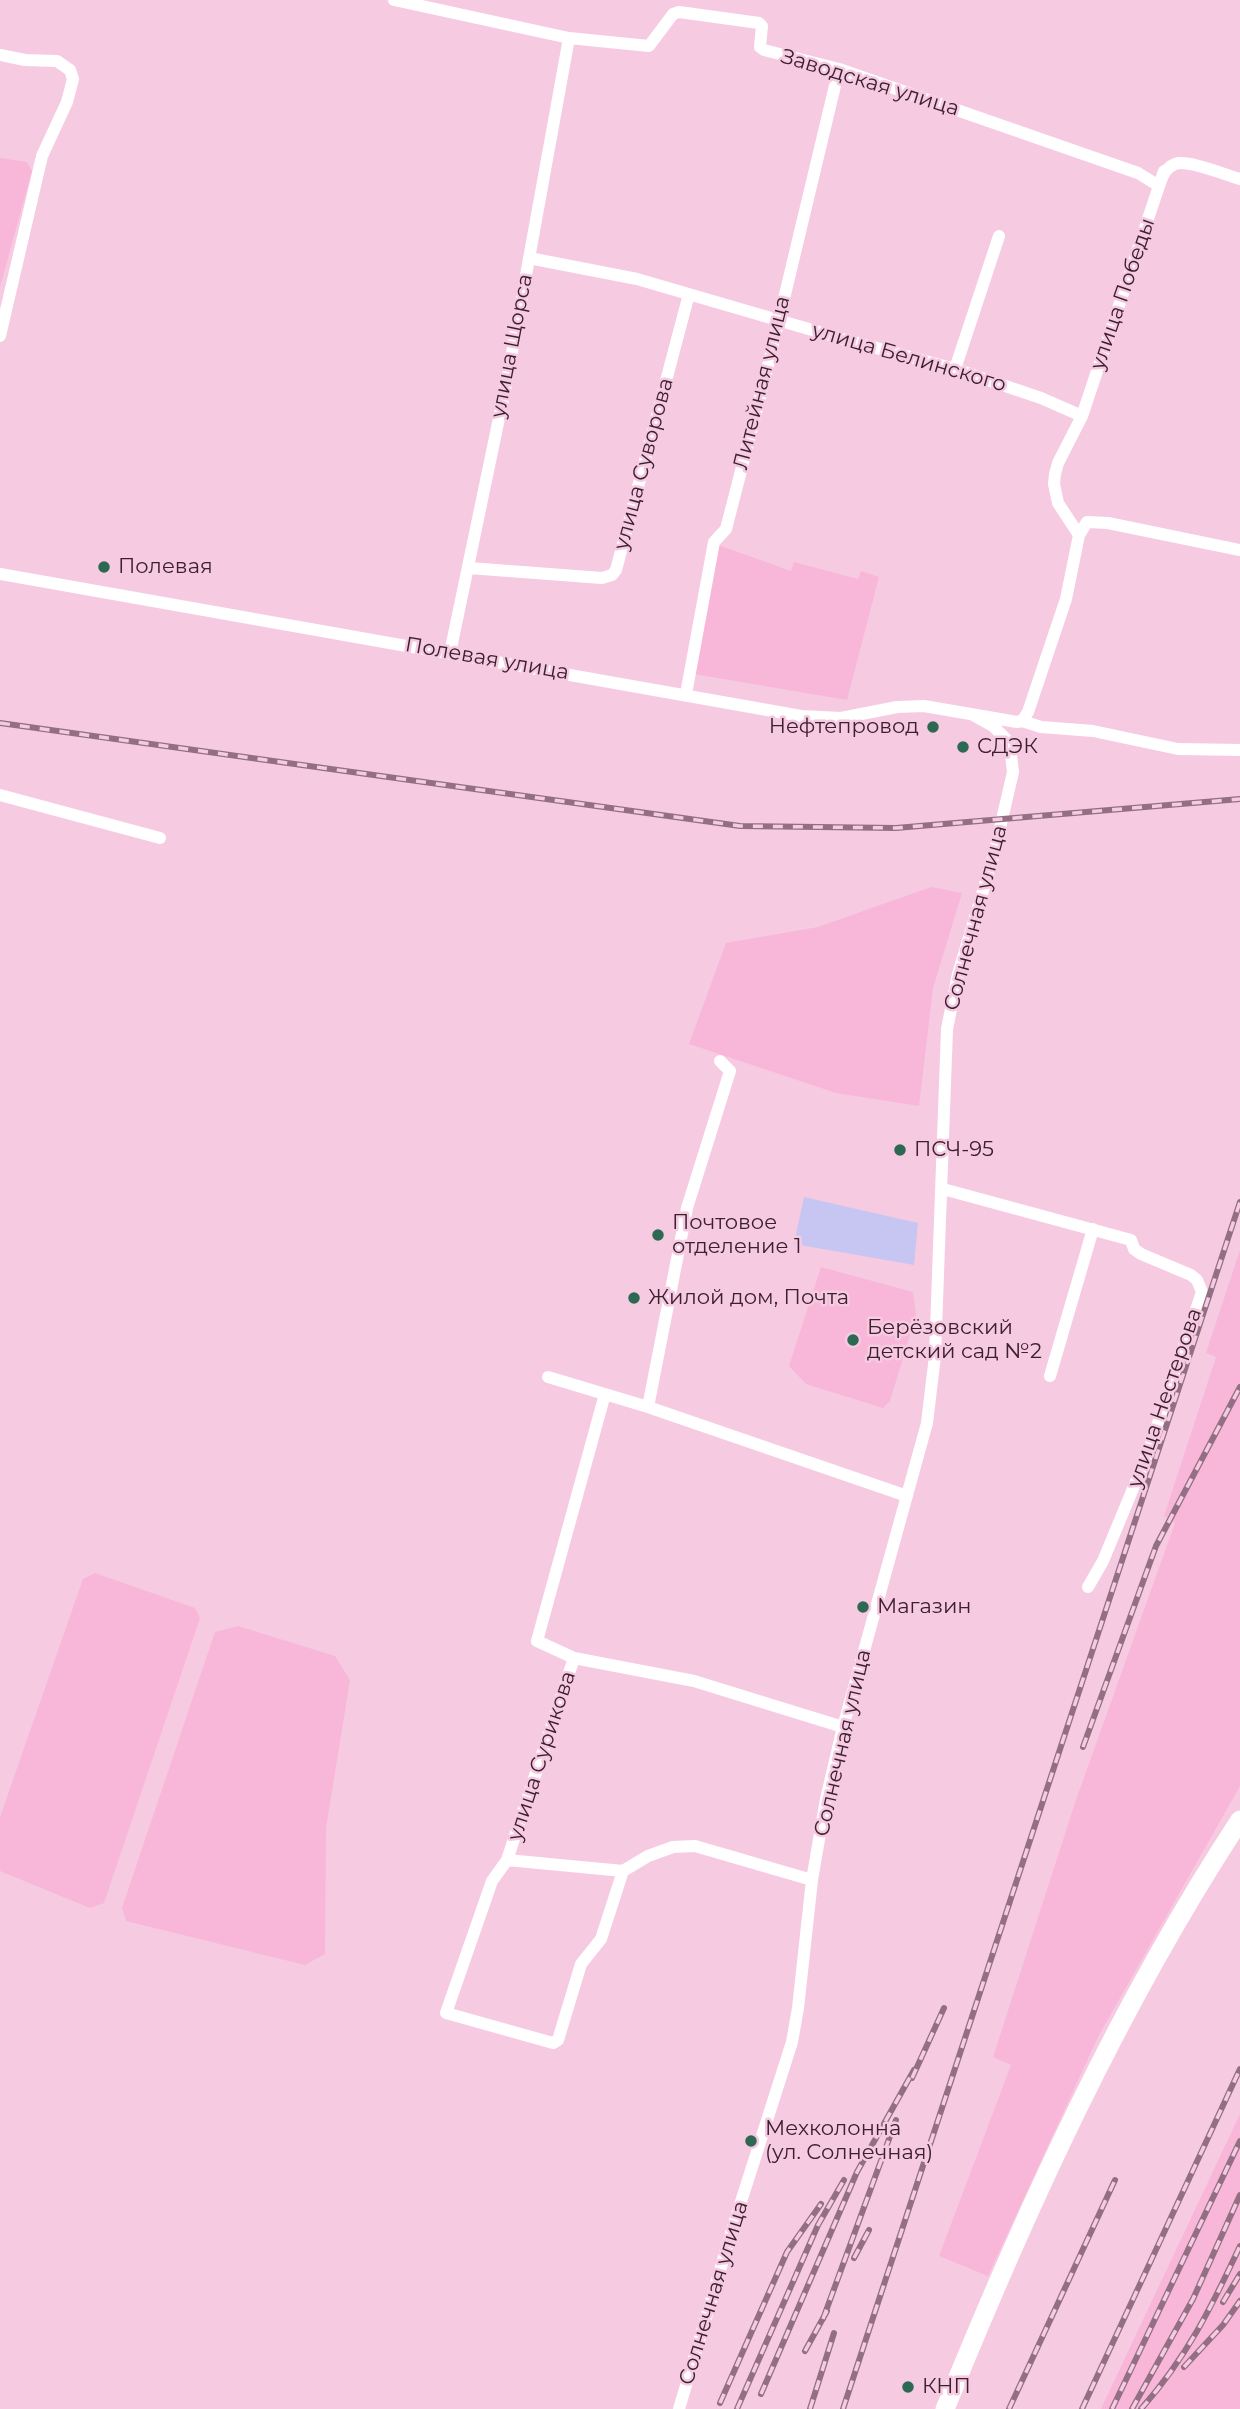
<!DOCTYPE html>
<meta charset="utf-8">
<style>
body{margin:0}
canvas{display:block;background:#f6cae1}
</style>
<canvas width="1240" height="2409"></canvas>
<script>
const ctx = document.querySelector('canvas').getContext('2d');
ctx.lineJoin = 'round';
function paint(path, color) { ctx.fillStyle = color; ctx.fill(path, 'evenodd'); }
function strokePath(path, color, width, dash) { ctx.strokeStyle = color; ctx.lineWidth = width; ctx.lineCap = dash ? 'butt' : 'round'; ctx.setLineDash(dash || []); ctx.stroke(path); }
function drawText(font, color, halo, rows, align = 'center') {
  ctx.font = font + ' Montserrat,sans-serif'; ctx.lineWidth = 5; ctx.setLineDash([]); ctx.textBaseline = 'middle'; ctx.strokeStyle = halo; ctx.fillStyle = color; for (const [text, x, y, turn = 0] of rows) {
    ctx.save(); ctx.translate(x, y); ctx.rotate((+turn || 0) * Math.PI / 180); ctx.textAlign = isNaN(turn) ? turn : align; if (halo) ctx.strokeText(text, 0, 0); ctx.fillText(text, 0, 0); ctx.restore();
  }
}
paint(new Path2D(`
 M0,158L27,162L32,171L0,287Z
 M718,545L791,571L794,562L858,579L861,571L879,577L847,700L694,674Z
 M931,887L962,893L933,988L919,1106L836,1093L689,1044L726,943L818,927Z
 M1240,1250V1786L1098,2037L988,2276L939,2256L1011,2065L993,2057L1076,1800L1175,1523L1164,1516L1216,1357L1206,1353Z
 M821,1267L913,1292L916,1315L890,1401L883,1408L806,1384L789,1366Z
 M95,1573L195,1608L200,1618L104,1903L90,1908L0,1871V1817L83,1579Z
 M238,1626L335,1656L350,1680L326,1828L325,1954L305,1965L126,1921L122,1908L215,1632Z
 M1240,2114V2409H1101Z`), '#f8b7d9');
paint(new Path2D(`
 M804,1197L918,1223L914,1265L794,1244Z`), '#c7c6f3');
strokePath(new Path2D(`
 M394,0L569,38L649,46L673,14L679,12L759,23L762,26L760,47L764,50L839,69L1138,173L1159,186C1162,177 1165,168 1175,164C1187,159 1226,175 1240,179
 M0,55L25,60L57,61L70,70L73,79L67,102L42,156L0,336
 M529,258L637,279L843,339L955,369L1041,398L1082,416
 M955,369L999,236
 M1079,535L1087,522L1108,523L1240,550
 M469,568L602,578L612,575L616,570L689,294
 M0,574L801,716L841,718L897,707L924,706L1017,722L1022,721L1028,712L1066,599L1079,535L1058,503L1054,484L1055,474L1058,463L1082,416L1164,171
 M450,653L507,380L569,38
 M686,694L714,542L726,529L766,374L839,69
 M1022,721L1041,727L1093,731L1178,749L1240,750
 M0,795L160,838
 M943,1189L1131,1240L1134,1249L1141,1254L1191,1275L1197,1280L1202,1292L1149,1450L1103,1561L1088,1587
 M1050,1376L1093,1229
 M548,1377L648,1407L907,1496
 M605,1394L537,1641L574,1658L507,1860L492,1881L446,2013L553,2043L558,2040L581,1964L601,1939L623,1871
 M648,1407L687,1208L730,1071L720,1061
 M574,1658L694,1681L843,1727
 M507,1860L623,1871L648,1856L673,1847L695,1846L812,1880
 M679,2409L731,2233L792,2042L798,2008L812,1880L826,1799L843,1727L927,1423L935,1356L947,1029L958,974L994,854L1013,772L1010,746L1005,738L993,726L973,715`), '#fff', 12);
strokePath(new Path2D(`
 M945,2409C1027,2207 1120,2003 1240,1820`), '#fff', 19);
const rail = new Path2D(`
 M0,723L740,826L896,828L1240,799
 M1083,1747L1156,1546L1240,1387
 M912,2078L944,2008
 M854,2258L869,2230
 M1223,2302L1240,2274
 M823,2319L896,2120
 M805,2351L827,2311
 M1184,2367L1223,2325L1240,2301
 M761,2394L857,2172L914,2070
 M720,2403L787,2252L821,2204
 M737,2409L818,2225L844,2180
 M810,2409L834,2333
 M843,2409L1240,1202
 M1009,2409L1115,2180
 M1082,2409L1240,2069
 M1112,2409L1240,2141
 M1132,2409L1193,2299L1240,2195
 M1141,2409C1187,2357 1211,2308 1240,2246`);
strokePath(rail, '#926f82', 6);
strokePath(rail, '#f6cae1', 3.5, [10]);
for (const [x, y, r, color] of [
 [104,567,7,"#2d6852"],
 [933,727,7,"#2d6852"],
 [963,747,7,"#2d6852"],
 [900,1150,7,"#2d6852"],
 [658,1235,7,"#2d6852"],
 [634,1298,7,"#2d6852"],
 [853,1340,7,"#2d6852"],
 [863,1607,7,"#2d6852"],
 [751,2141,7,"#2d6852"],
 [908,2387,7,"#2d6852"]
]) { const dot = new Path2D(); dot.arc(x, y, r, 0, 2 * Math.PI); ctx.fillStyle = color; ctx.fill(dot); strokePath(dot, '#f6cae1', 2.5); }
drawText('21px', '#3c2030', '#f6cae1', [
 ["Заводская улица",870,83,17],
 ["улица Победы",1123,294,-71],
 ["улица Щорса",512,346,-79],
 ["улица Белинского",909,358,16],
 ["Литейная улица",762,383,-76],
 ["улица Суворова",644,464,-75],
 ["Полевая улица",487,659,10],
 ["Солнечная улица",976,918,-75],
 ["улица Нестерова",1165,1398,-71],
 ["Солнечная улица",843,1743,-77],
 ["улица Сурикова",542,1756,-72],
 ["Солнечная улица",714,2293,-73]
]);
drawText('21px', '#3c2030', '#f6cae1', [
 ["Полевая",118,567],
 ["Нефтепровод",919,727,"right"],
 ["СДЭК",977,747],
 ["ПСЧ-95",914,1150],
 ["Почтовое",672,1223],
 ["отделение 1",672,1247],
 ["Жилой дом, Почта",648,1298],
 ["Берёзовский",867,1328],
 ["детский сад №2",867,1352],
 ["Магазин",877,1607],
 ["Мехколонна",765,2129],
 ["(ул. Солнечная)",765,2153],
 ["КНП",922,2387]
], 'left');
</script>
